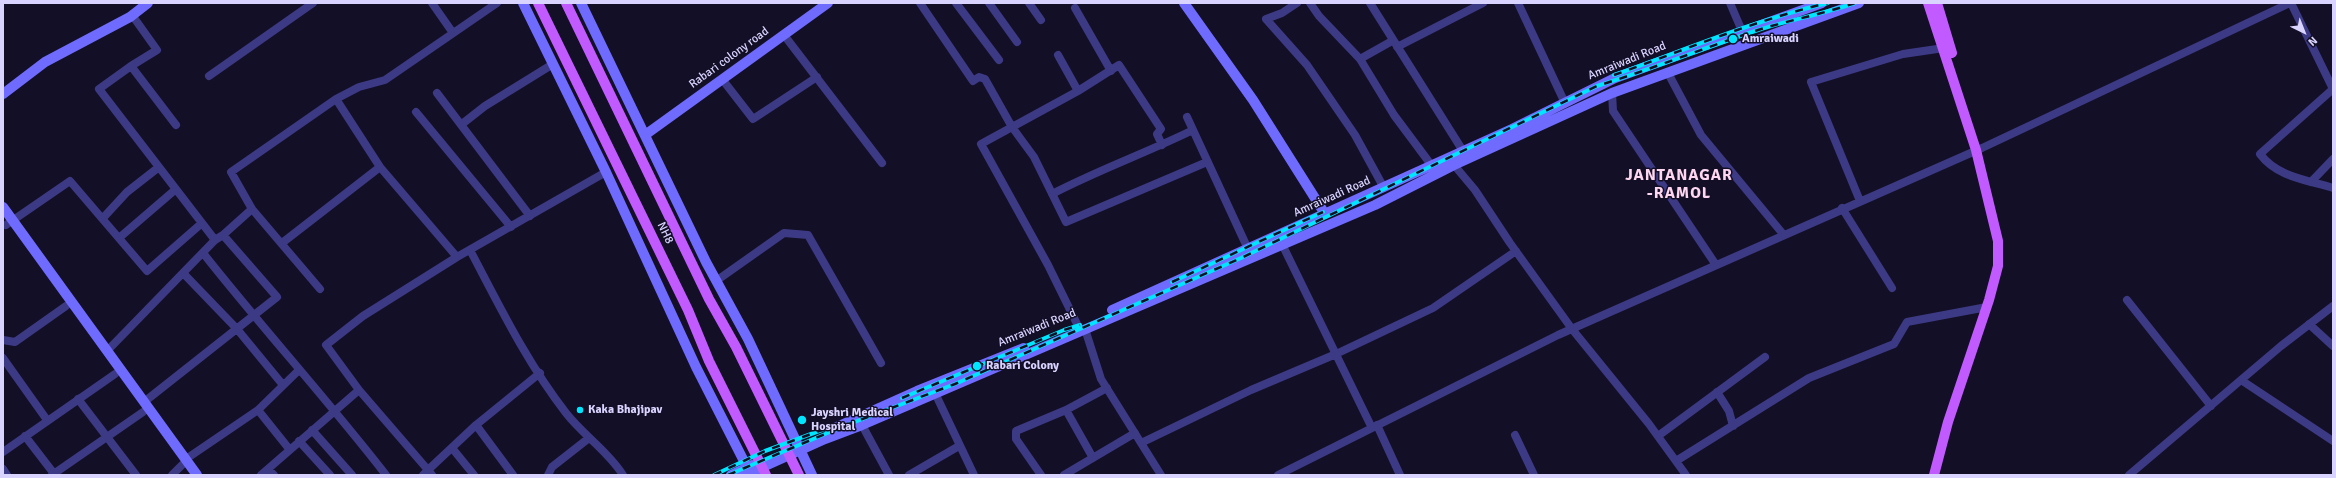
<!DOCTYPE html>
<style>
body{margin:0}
#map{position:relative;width:2336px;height:478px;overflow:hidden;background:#130f26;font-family:Signika,sans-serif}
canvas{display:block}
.frame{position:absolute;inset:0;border:4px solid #d9d4ff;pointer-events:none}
.north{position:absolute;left:2284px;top:12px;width:40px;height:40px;-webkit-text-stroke:3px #130f26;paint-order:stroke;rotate:137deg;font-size:11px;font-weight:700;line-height:16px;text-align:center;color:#d9d4ff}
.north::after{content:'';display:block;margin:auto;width:14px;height:18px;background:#d9d4ff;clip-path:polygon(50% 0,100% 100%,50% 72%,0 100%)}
</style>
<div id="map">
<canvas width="2336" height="478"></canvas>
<div class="frame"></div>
<div class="north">N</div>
</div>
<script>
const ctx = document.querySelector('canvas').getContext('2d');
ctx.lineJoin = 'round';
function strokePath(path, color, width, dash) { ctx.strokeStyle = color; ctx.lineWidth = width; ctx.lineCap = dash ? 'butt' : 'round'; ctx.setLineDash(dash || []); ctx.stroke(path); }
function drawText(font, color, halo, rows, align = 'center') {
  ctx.font = font + ' Signika,sans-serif'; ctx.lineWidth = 3; ctx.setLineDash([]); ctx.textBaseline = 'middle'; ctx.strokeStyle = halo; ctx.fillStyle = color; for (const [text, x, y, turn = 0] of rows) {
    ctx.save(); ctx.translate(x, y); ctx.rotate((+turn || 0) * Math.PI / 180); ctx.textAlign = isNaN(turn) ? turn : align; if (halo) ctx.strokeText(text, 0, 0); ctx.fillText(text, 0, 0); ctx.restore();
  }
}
strokePath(new Path2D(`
 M432,3L453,33
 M920,3L973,81L979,77L985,79L1012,127L1034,157L1066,222L1207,162
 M956,3L999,60
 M989,3L1017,42
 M1029,3L1041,20
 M1297,3L1282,13L1266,19L1307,65L1355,135L1384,188
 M1310,3L1319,16L1360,59L1392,41
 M1370,3L1463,151
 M1518,3L1565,103
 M1730,3L1742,31
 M2291,3L2333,89
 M1075,8L1111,71
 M784,35L882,163
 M1397,47L1483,3
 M1058,55L1078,91
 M1360,59L1394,115L1432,166
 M131,66L157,50L132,15
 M1668,73L1701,135L1783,234
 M209,76L313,3
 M722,79L753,119L817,77
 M2333,89L2260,154C2277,177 2307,180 2333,188
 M437,93L530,216
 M1612,93L1613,111L1716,265
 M336,99L359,87L385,80L497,3
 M416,112L511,227
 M1187,117L1248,249
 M462,124L485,106L553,64
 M1454,165L1475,190L1510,243L1572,329L1649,424L1686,475
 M380,167L457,257L606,172
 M2311,182L2333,159
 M1052,194C1098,170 1146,153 1193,130
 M1860,201L1811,82L1903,54L1944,48
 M1842,208L1892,288
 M252,209L231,172L336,99L380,167L282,243
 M103,218L127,192L159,167
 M6,225L70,181L147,271L202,223
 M223,235L252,209L320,289
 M119,238L176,189
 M1280,240L1372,428
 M470,250C499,305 527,363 566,413C583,435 608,451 623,475
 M203,253C263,329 327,399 386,475
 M184,274L237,329L283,385
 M716,281L784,233L808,235L881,363
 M2127,300L2211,406
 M2309,324L2333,346
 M1078,326L1048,265L981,144L1078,91L1119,65L1161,129L1157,134L1162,145
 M1085,329L1101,379L1161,475
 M3,340L15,342L66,306
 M107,351L215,240L99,89L131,66L176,125
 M3,358L47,420
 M2241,380L2333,441
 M359,390L326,345L363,316L457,257
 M1717,392L1729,411L1733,426
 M935,393L974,475
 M78,399L136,475
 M144,402L277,297L223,235L215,240
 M258,410L290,450
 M1066,410L1093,458
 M476,425L513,475
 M862,425L889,475
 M1377,425L1400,475
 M312,430L352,475
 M1515,435L1534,475
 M25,436L55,475
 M1658,436L1765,357
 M299,441L330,475
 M1141,443L1251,390L1336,354L1433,308L1516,251
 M452,448L474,475
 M3,452L115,374
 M186,459L258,410L299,370
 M1676,461L1809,378L1894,344L1907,322L1987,307
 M3,469L7,475
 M268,469L274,475
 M52,475L143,412
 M172,475L182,465
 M261,475L359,390L428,470L423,475
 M432,475L428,470L476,425L540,373
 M548,475L552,467L589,438
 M909,475L959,446
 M1041,475L1016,439V431L1066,410L1107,388
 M1064,475L1135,433
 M1278,475L1558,335L1982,148L2290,3
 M2129,475L2281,346L2333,306`), '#3d3a85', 8);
strokePath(new Path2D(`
 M523,3L606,172L696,367L750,473
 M581,3L706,262L748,339L812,475
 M1184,3L1253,100L1325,214
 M3,94L45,62L130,17L148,3
 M645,135L828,3
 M3,207L197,475
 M1112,310L1512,129L1615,78L1822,3
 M830,430L917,391L1024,348
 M731,475L752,465
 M745,475L825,439L862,425L1375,205L1454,165L1612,93L1859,3`), '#6f6bff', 10);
strokePath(new Path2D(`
 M538,3L688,310L709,361L766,475
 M566,3L709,299L736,347L799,475
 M1928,3L1976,150L1998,241V266L1989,300L1948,422L1934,475
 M1937,3L1952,53`), '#c25bff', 10);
const rail = new Path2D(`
 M1614,75C1685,50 1755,20 1828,3
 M1172,282L1323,212
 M902,398L1064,330L1080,325
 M714,475L765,451L830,427
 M728,475L844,426L955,384L1241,258L1597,86C1652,69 1704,48 1758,30C1790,20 1823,14 1855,3`);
strokePath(rail, '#00e5ff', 4);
strokePath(rail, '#130f26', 2.5, [8]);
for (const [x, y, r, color] of [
 [1733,39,5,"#00e5ff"],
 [977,366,5,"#00e5ff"],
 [580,410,4,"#00e5ff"],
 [802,420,5,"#00e5ff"]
]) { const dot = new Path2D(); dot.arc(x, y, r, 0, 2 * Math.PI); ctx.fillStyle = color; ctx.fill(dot); strokePath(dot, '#130f26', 1.5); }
drawText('bold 12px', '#d9d4ff', '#130f26', [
 ["Amraiwadi",1742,39],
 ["Rabari Colony",986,366],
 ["Kaka Bhajipav",588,410],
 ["Jayshri Medical",811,413],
 ["Hospital",811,427]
], 'left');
drawText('12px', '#d9d4ff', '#130f26', [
 ["Rabari colony road",729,58,-36],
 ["Amraiwadi Road",1627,61,-22],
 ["Amraiwadi Road",1332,197,-24],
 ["NH8",665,233,64],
 ["Amraiwadi Road",1037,328,-22]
]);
ctx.letterSpacing = '1px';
drawText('bold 16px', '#ffd6f0', '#130f26', [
 ["JANTANAGAR",1679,176],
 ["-RAMOL",1679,194]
]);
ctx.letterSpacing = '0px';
</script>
